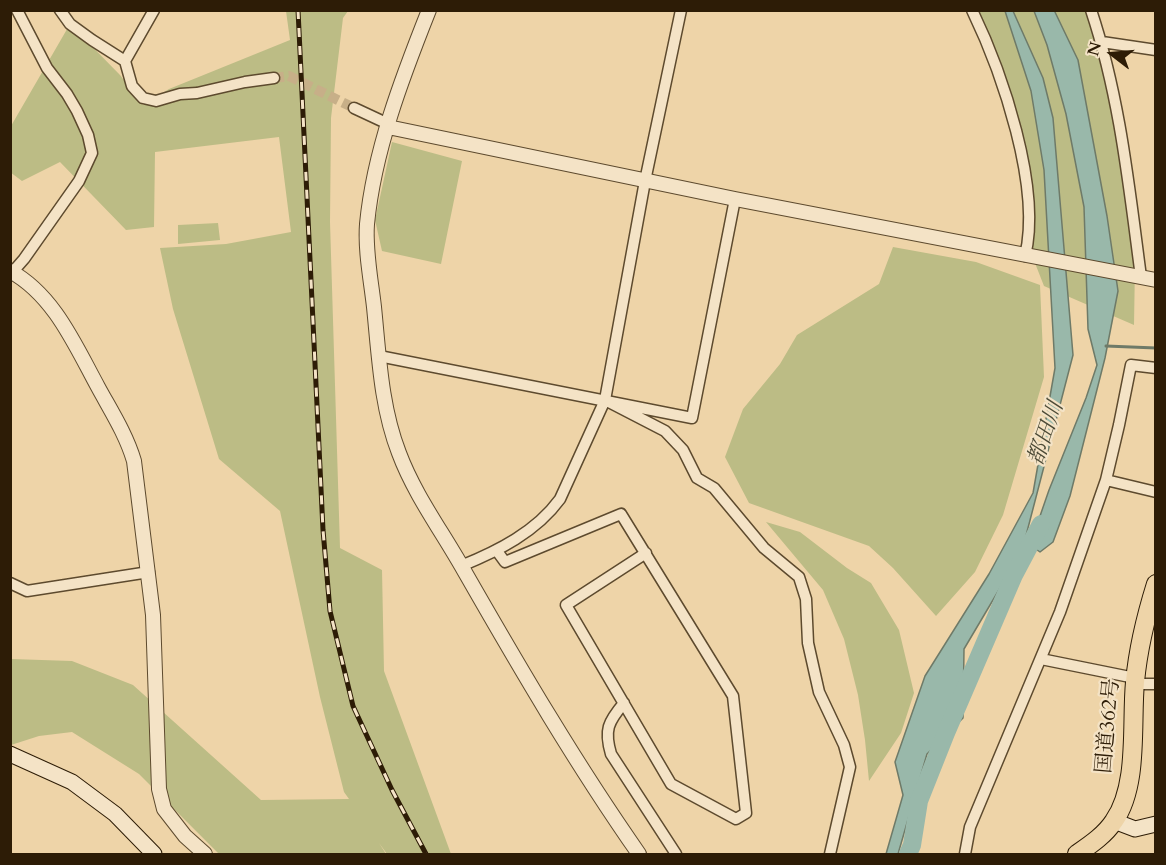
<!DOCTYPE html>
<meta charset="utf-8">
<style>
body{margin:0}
#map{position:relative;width:1166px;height:865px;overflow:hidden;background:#eed4a8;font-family:Cardo,serif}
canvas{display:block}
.frame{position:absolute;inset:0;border:12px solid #2d1c06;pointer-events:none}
.north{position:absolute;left:1082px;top:24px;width:60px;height:60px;-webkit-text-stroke:4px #f4e3c6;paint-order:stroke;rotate:286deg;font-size:16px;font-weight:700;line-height:24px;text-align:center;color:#2d1c06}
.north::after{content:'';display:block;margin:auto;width:21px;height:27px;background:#2d1c06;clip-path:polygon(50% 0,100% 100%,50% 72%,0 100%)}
</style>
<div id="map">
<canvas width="1166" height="865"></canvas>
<div class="frame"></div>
<div class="north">N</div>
</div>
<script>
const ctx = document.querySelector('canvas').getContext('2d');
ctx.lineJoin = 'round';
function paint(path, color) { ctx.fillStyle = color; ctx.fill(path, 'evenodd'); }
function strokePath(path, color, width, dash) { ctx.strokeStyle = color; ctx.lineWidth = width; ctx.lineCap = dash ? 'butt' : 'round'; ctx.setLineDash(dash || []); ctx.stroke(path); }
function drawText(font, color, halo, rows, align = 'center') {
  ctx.font = font + ' Cardo,"Noto Serif JP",serif'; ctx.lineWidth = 4.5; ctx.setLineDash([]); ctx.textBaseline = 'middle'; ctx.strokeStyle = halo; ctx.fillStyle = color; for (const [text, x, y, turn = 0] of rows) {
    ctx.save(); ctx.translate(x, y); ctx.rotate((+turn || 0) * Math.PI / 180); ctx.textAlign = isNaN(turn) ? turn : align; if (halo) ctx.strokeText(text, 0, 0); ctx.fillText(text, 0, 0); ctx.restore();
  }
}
paint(new Path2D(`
 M286,11H348L343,18L331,118L330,222L340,548L382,570L384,671L451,854H387L379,843L386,854H219L139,774L72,732L39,736L11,745V659L72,661L133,685L261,800L349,799L344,792L320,697L280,511L219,459L173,309L160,248L226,244L291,232L279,137L155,152L154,227L126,230L60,162L22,181L10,172L11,126L70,24L120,75L143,105L169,89L290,40Z
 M976,11H1087L1102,55L1125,178L1135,265L1134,325L1044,286L1033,258L1015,111Z
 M392,142L462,161L441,264L382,251L375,220Z
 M218,223L220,240L178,244V225Z
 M893,247L976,262L1040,285L1044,377L1003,515L975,572L936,616L893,568L869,546L749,503L725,457L743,409L780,364L797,335L879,284Z
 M766,522L800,532L847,568L871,583L899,630L914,693L901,733L869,781L865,740L858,695L844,639L823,590Z`), '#bcbc85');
const water = new Path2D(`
 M1054,10L1078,60L1107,216L1118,291L1105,358L1070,496L1053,542L1040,552L1030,545L1049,490L1086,398L1097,365L1088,329L1084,207L1066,114L1047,45L1034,11Z
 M1005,11H1013L1043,78L1053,118L1073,355L1022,551L964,649L963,718L927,754L898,854H886L903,795L895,762L925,676L989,574L1033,493L1055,368L1044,170L1031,91Z`);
paint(water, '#99b8aa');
strokePath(water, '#6e7a68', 1.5);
strokePath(new Path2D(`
 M1106,346L1156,348`), '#6e7a68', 3);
strokePath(new Path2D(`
 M908,854L912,845L919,801L946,733L1014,575L1041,524`), '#99b8aa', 18);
strokePath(new Path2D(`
 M274,78L289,76L354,108`), '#c7af88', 10, [10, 5]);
const minor = new Path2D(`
 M60,10L70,24L92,40L125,61
 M154,10L125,61L132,86L143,98L156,101L180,94L197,93L245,82L274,78
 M972,10C1002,72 1042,188 1025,256
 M1091,10C1120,97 1129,187 1141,277
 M1102,42L1156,50
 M354,108L384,122L388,127
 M10,275L24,259L79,181L92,153L88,135L77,111L67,94L47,68L17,10
 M379,356L692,418L735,199
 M605,400L665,431L683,450L697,478L714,488L764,548L799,577L806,599L808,643L819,692L844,745L850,767L830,854
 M1106,480L1156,492
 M497,551L505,562L621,514L733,696L746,813L736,819L671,784L566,605L646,553
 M461,566C498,551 536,532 560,499L605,400L645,181L681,10
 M10,583L27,591L149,572
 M1041,659L1135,678
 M1135,684H1156
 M624,703C608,722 604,730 611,754L676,854
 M965,854L970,827L1060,612L1106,480L1119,425L1131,365L1156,368`);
const tertiary = new Path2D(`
 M429,10C402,78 374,151 367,224C365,251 371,280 374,307C379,356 381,407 399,453C415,496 444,534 466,574C521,670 576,764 639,854
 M388,127L735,199L1156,280
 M10,271C54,295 75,345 98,387C111,411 126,434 134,461L153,615L159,789L164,809L185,836L205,854`);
const secondary = new Path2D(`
 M10,754L72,782L115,814L154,854
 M1114,821L1135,829L1156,824`);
const trunk = new Path2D(`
 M1077,854C1090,845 1105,835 1114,821C1139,785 1131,724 1135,682C1138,649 1146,616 1156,584`);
strokePath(minor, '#5d4a2e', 13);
strokePath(tertiary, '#5d4a2e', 16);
strokePath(secondary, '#2d1c06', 17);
strokePath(trunk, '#2d1c06', 20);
strokePath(minor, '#f4e3c6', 10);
strokePath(tertiary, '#f4e3c6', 14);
strokePath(secondary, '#f4e3c6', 15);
strokePath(trunk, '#eed4a8', 18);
const rail = new Path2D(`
 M298,10L323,530L330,611L353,706L392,790L426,854`);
strokePath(rail, '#2d1c06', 5);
strokePath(rail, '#f4e3c6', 3, [9]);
drawText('21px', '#2d1c06', '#f4e3c6', [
 ["国道362号",1109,726,-85]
]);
drawText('italic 22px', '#4d4b37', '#f4e3c6', [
 ["都田川",1047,434,-71]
]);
</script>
